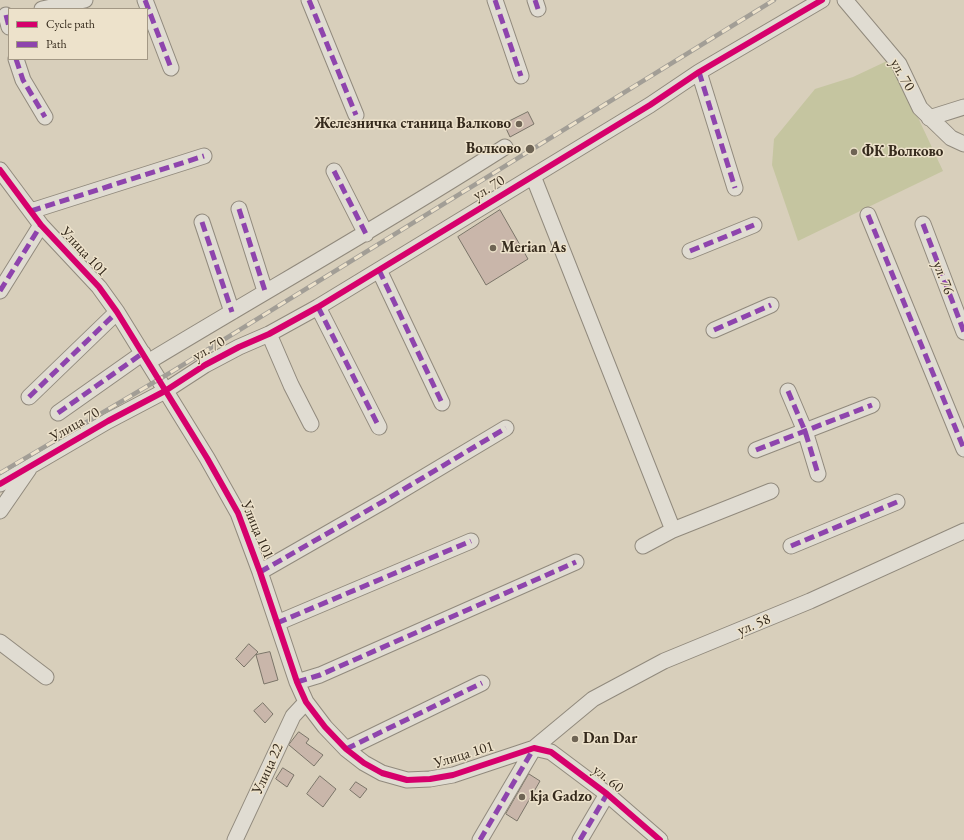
<!DOCTYPE html>
<meta charset="utf-8">
<style>
body{margin:0}
#map{position:relative;width:964px;height:840px;overflow:hidden;background:#d8cfbb;font-family:"EB Garamond",serif}
canvas{display:block}
.legend{position:absolute;left:8px;top:8px;width:140px;height:52px;box-sizing:border-box;background:#ede2cb;border:1px solid #a39885;margin:0;padding:5px 7px;list-style:none;font-size:12px;color:#352a1c}
.legend li{display:flex;align-items:center;gap:8px;height:20px}
.legend b{width:20px;border:1px solid #a39885}
</style>
<div id="map">
<canvas width="964" height="840"></canvas>
<ul class="legend">
<li><b style="height:5px;background:#d6006c"></b>Cycle path</li>
<li><b style="height:5px;background:#8e44ad"></b>Path</li>
</ul>
</div>
<script>
const ctx = document.querySelector('canvas').getContext('2d');
ctx.lineJoin = 'round';
function paint(path, color) { ctx.fillStyle = color; ctx.fill(path, 'evenodd'); }
function strokePath(path, color, width, dash) { ctx.strokeStyle = color; ctx.lineWidth = width; ctx.lineCap = dash ? 'butt' : 'round'; ctx.setLineDash(dash || []); ctx.stroke(path); }
function drawText(font, color, halo, rows, align = 'center') {
  ctx.font = font + ' "EB Garamond",serif'; ctx.lineWidth = 3; ctx.setLineDash([]); ctx.textBaseline = 'middle'; ctx.strokeStyle = halo; ctx.fillStyle = color; for (const [text, x, y, turn = 0] of rows) {
    ctx.save(); ctx.translate(x, y); ctx.rotate((+turn || 0) * Math.PI / 180); ctx.textAlign = isNaN(turn) ? turn : align; if (halo) ctx.strokeText(text, 0, 0); ctx.fillText(text, 0, 0); ctx.restore();
  }
}
paint(new Path2D(`
 M887,61L899,77L943,171L798,241L772,165L774,139L815,89L853,77Z`), '#c5c5a0');
const building = new Path2D(`
 M528,112L534,124L510,137L504,124Z
 M500,210L528,259L486,285L458,237Z
 M249,644L258,652L244,667L236,659Z
 M270,652L278,680L264,684L256,655Z
 M263,703L273,714L265,723L254,711Z
 M299,732L309,739L306,743L323,755L314,766L289,745Z
 M283,768L294,775L287,787L276,779Z
 M529,774L540,781L517,821L506,814Z
 M320,776L336,789L323,807L307,794Z
 M356,782L367,789L360,798L350,790Z`);
paint(building, '#c9b6aa');
strokePath(building, '#7a7468', 1);
const minor = new Path2D(`
 M145,0L171,68
 M309,0L356,115
 M495,0L521,76
 M535,0L538,9
 M845,0L899,64L920,108L951,138L964,144
 M42,9L85,0
 M6,15L9,27
 M16,59L23,80L45,117
 M699,72L735,188
 M929,118L964,107
 M0,170L41,225L99,287L117,312L207,458L238,513L260,572L297,682L306,702L325,727L346,749L364,763L382,773L407,780L430,779L453,775L534,748L551,752L607,794L660,840
 M334,171L366,234
 M533,176L673,530
 M239,209L265,291
 M31,211L204,156
 M868,215L964,449
 M202,222L232,312
 M923,224L964,332
 M690,251L754,225
 M379,270L442,403
 M0,291L41,225
 M318,307L379,427
 M714,330L771,305
 M269,334L291,385L311,424
 M148,362C267,290 388,222 505,147
 M788,391L805,431L818,474
 M29,397L117,312
 M58,413L143,353
 M756,450L872,405
 M0,484L108,421L165,391L205,365L239,347L269,334L318,307L650,105L699,72L822,0
 M0,511L29,469
 M643,546L673,530L771,491
 M791,546L897,502
 M260,572L384,501L506,428
 M277,623L471,541
 M0,642L46,677
 M297,682L320,675L576,562
 M346,749L482,683
 M235,840L293,716L306,702
 M480,840L534,748L593,699L664,661L810,601L964,531
 M580,840L607,794`);
strokePath(minor, '#918a7d', 17);
strokePath(minor, '#e0dcd2', 15);
const rail = new Path2D(`
 M0,473L173,371L774,0`);
strokePath(rail, '#a29e96', 4.5);
strokePath(rail, '#ede2cb', 3, [9]);
strokePath(new Path2D(`
 M145,0L171,68
 M309,0L356,115
 M495,0L521,76
 M535,0L538,9
 M6,15L9,27
 M16,59L23,80L45,117
 M699,72L735,188
 M334,171L366,234
 M239,209L265,291
 M31,211L204,156
 M868,215L964,449
 M202,222L232,312
 M923,224L964,332
 M690,251L754,225
 M379,270L442,403
 M0,291L41,225
 M318,307L379,427
 M714,330L771,305
 M788,391L805,431L818,474
 M29,397L117,312
 M58,413L143,353
 M756,450L872,405
 M791,546L897,502
 M260,572L384,501L506,428
 M277,623L471,541
 M297,682L320,675L576,562
 M346,749L482,683
 M480,840L534,748
 M580,840L607,794`), '#8e44ad', 5, [10, 5]);
strokePath(new Path2D(`
 M0,170L41,225L99,287L117,312L207,458L238,513L260,572L297,682L306,702L325,727L346,749L364,763L382,773L407,780L430,779L453,775L534,748L551,752L607,794L660,840
 M0,484L108,421L165,391L205,365L239,347L269,334L318,307L650,105L699,72L822,0`), '#d6006c', 6);
for (const [x, y, r, color] of [
 [519,124,4,"#6e6454"],
 [530,149,5,"#6e6454"],
 [854,152,4,"#6e6454"],
 [493,248,4,"#6e6454"],
 [575,739,4,"#6e6454"],
 [522,797,4,"#6e6454"]
]) { const dot = new Path2D(); dot.arc(x, y, r, 0, 2 * Math.PI); ctx.fillStyle = color; ctx.fill(dot); strokePath(dot, '#ede2cb', 1.5); }
drawText('15px', '#352a1c', '#ede2cb', [
 ["ул. 70",902,75,60],
 ["ул. 70",489,188,-31],
 ["Улица 101",84,252,47],
 ["ул. 76",943,278,69],
 ["ул. 70",209,349,-30],
 ["Улица 70",75,425,-30],
 ["Улица 101",257,530,67],
 ["ул. 58",754,625,-22],
 ["Улица 101",464,755,-17],
 ["Улица 22",268,769,-65],
 ["ул. 60",608,779,39]
]);
drawText('bold 15px', '#352a1c', '#ede2cb', [
 ["Железничка станица Валково",511,124,"right"],
 ["Волково",521,149,"right"],
 ["ФК Волково",862,152],
 ["Merian As",501,248],
 ["Dan Dar",583,739],
 ["kja Gadzo",530,797]
], 'left');
</script>
